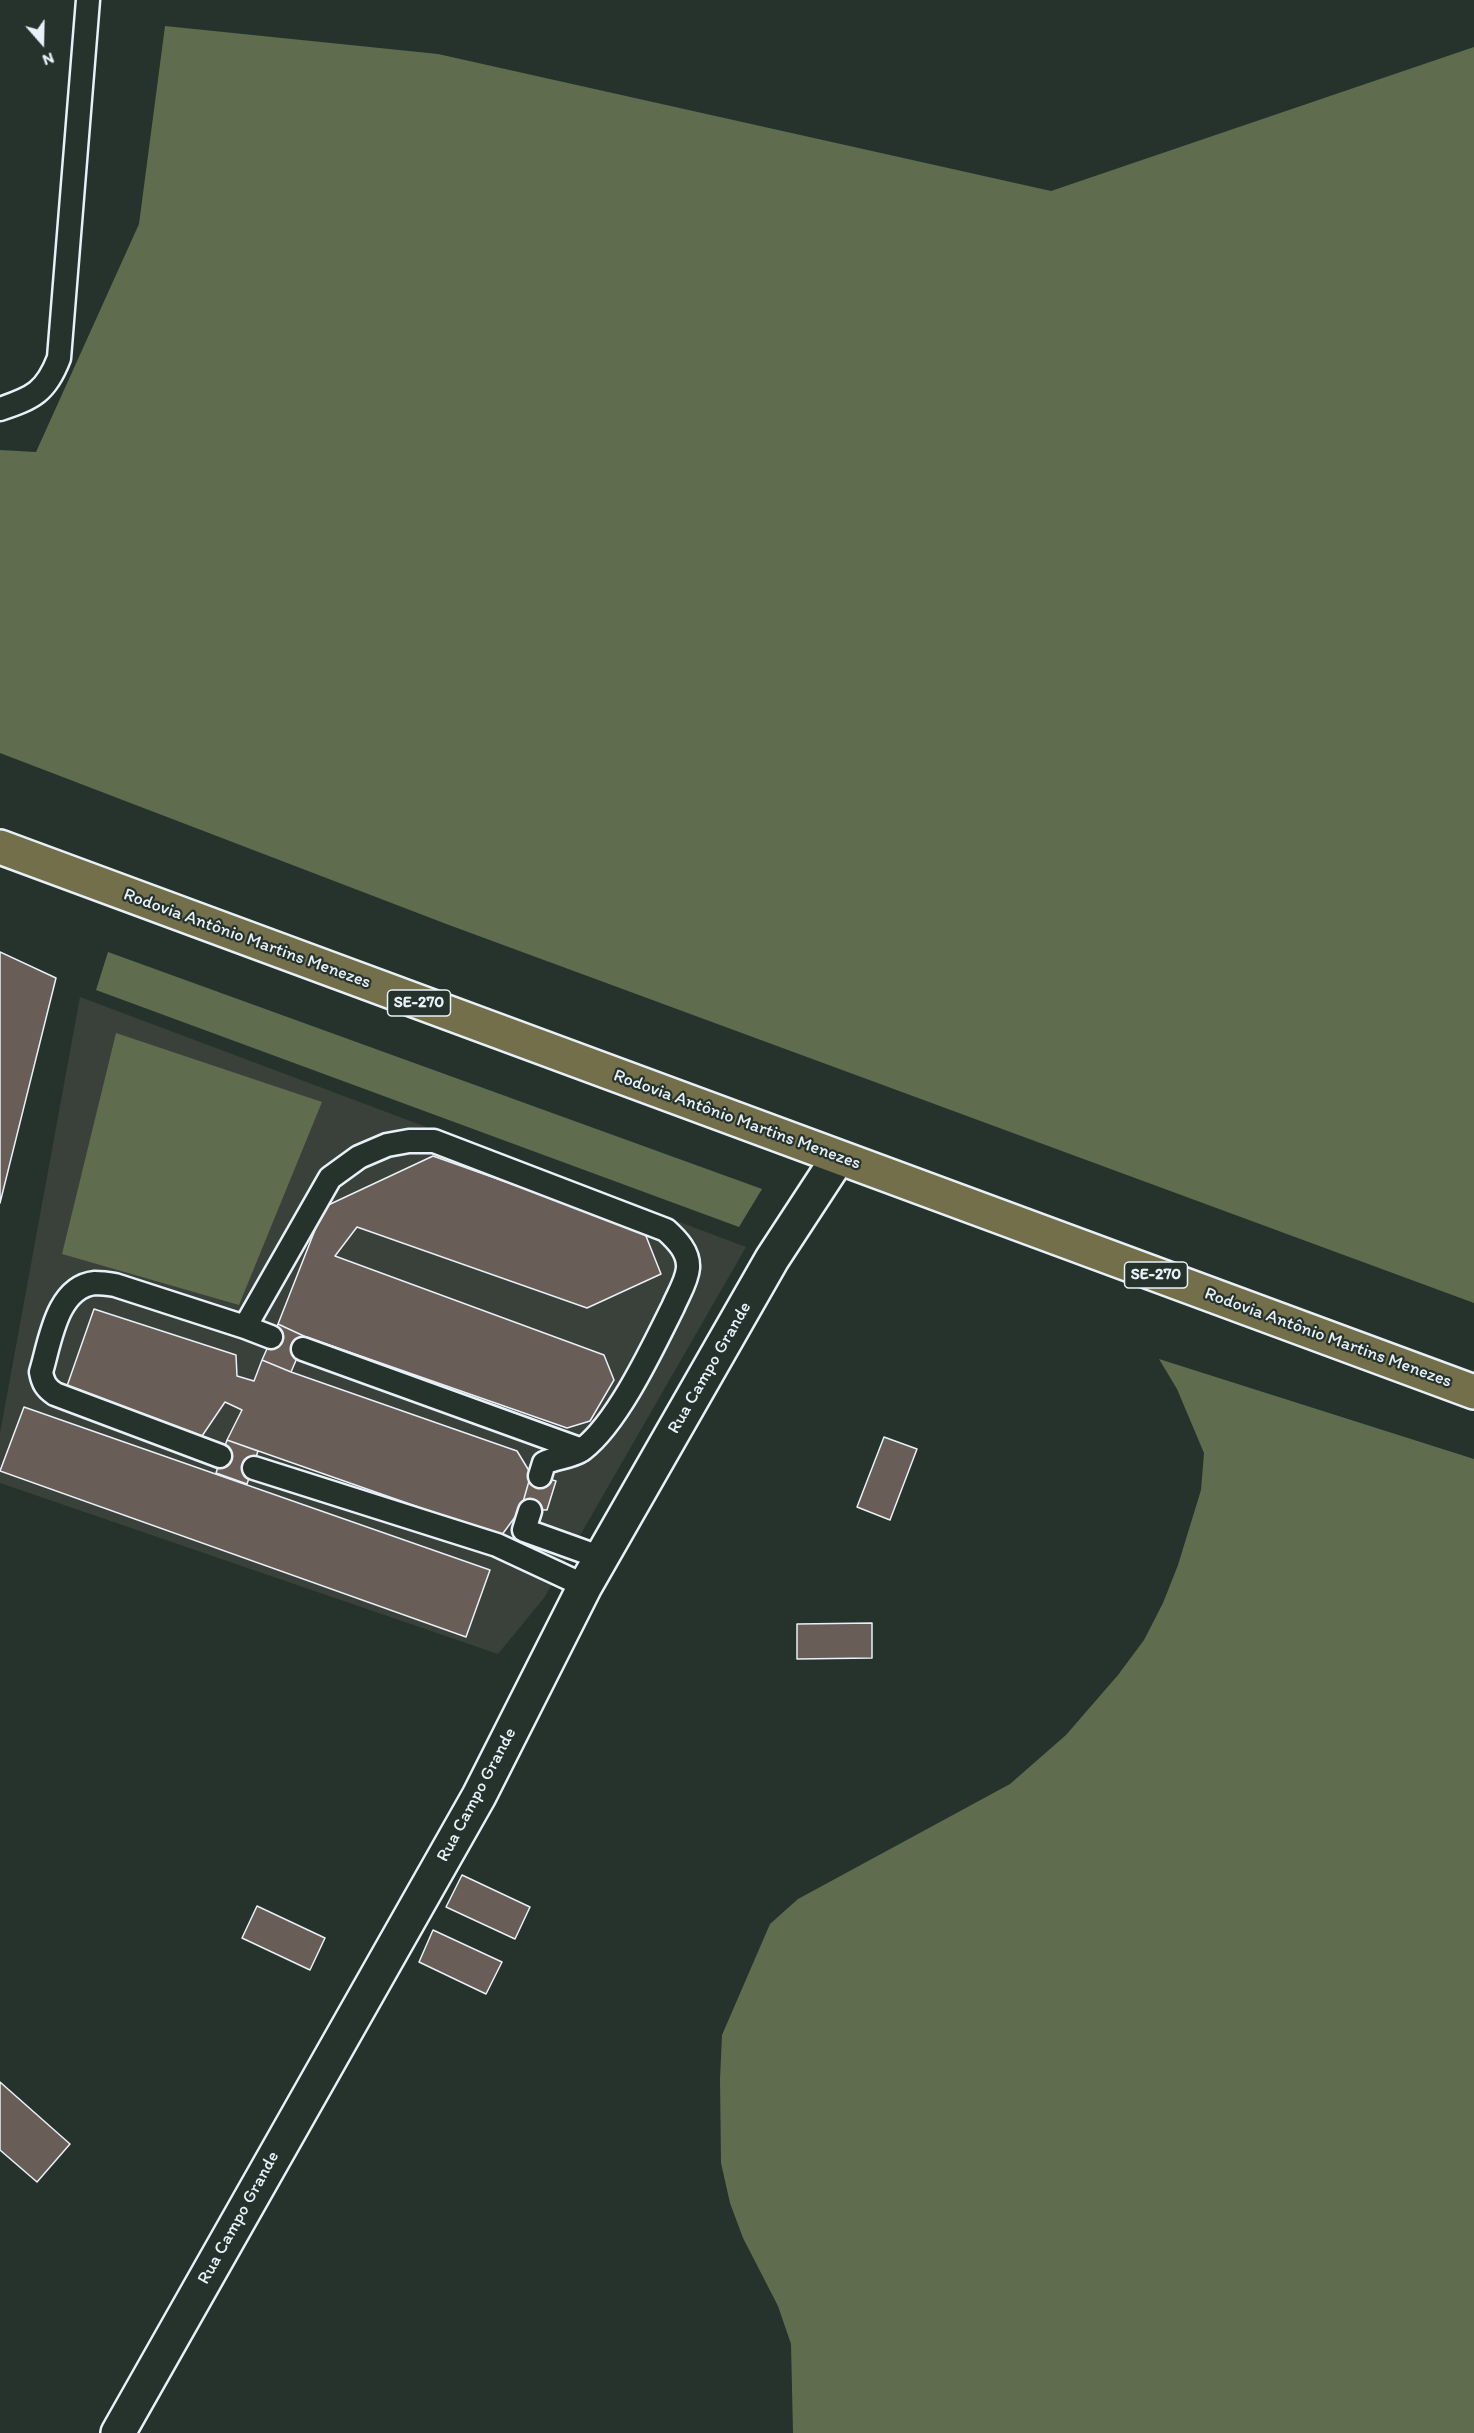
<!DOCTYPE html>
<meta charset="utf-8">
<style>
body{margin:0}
#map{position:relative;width:1474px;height:2433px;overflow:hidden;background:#26332d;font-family:Itim,sans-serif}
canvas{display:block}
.north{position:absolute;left:12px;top:12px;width:60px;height:60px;-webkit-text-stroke:4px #26332d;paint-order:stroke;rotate:160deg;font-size:16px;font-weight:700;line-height:24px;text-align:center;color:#e8f1f8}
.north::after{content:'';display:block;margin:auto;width:21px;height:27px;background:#e8f1f8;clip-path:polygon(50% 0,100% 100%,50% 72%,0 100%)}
</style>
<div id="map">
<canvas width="1474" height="2433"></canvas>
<div class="north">N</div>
</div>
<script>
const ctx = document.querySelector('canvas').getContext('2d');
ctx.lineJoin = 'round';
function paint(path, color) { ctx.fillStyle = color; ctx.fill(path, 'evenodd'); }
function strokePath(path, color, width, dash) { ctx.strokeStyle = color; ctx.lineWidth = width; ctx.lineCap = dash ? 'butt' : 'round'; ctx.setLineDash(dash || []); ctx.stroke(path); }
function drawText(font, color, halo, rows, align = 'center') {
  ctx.font = font + ' Itim,sans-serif'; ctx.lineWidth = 4.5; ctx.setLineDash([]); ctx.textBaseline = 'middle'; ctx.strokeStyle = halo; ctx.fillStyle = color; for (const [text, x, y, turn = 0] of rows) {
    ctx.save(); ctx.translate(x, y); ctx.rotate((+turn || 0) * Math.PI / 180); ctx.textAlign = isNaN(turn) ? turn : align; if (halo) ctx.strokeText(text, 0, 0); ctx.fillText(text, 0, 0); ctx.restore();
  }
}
paint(new Path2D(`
 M80,997L746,1247L544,1598L498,1654L0,1483V1433Z`), '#3a403a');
paint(new Path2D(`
 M165,26L438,54L1051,191L1474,47V1303L449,925L0,753V450L36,452L139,224Z
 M108,952L762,1189L739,1227L96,990Z
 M116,1033L322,1102L239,1305L62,1254Z
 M1159,1359L1474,1459V2433H793L791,2344L778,2306L743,2238L730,2203L721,2163L720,2079L722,2035L770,1924L798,1899L1010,1784L1066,1735L1118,1675L1144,1640L1163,1603L1178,1565L1201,1490L1204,1453L1177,1389Z`), '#5f6c4e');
const building = new Path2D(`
 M0,952L56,978L0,1203Z
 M433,1156L644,1231L661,1274L587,1308L357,1227L335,1256L604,1355L614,1380L590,1421L567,1428L306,1337L278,1324L324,1207Z
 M94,1309L236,1355L237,1376L254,1381L262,1360L291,1372L517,1451L531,1474L521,1509L501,1536L227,1440L242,1410L225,1402L202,1436L67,1386Z
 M278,1324L306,1337L291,1372L262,1360Z
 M24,1407L490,1570L466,1637L0,1471Z
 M884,1437L917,1449L890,1520L857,1507Z
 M227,1440L258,1451L247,1484L216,1473Z
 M531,1474L556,1481L547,1510L521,1509Z
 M872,1623V1658L797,1659V1624Z
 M462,1875L530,1907L515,1939L446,1907Z
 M257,1906L325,1938L310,1970L242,1938Z
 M433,1930L502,1962L486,1994L419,1962Z
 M0,2082L70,2144L37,2182L0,2150Z`);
paint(building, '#695d58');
strokePath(building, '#e8f1f8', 1.5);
const lane = new Path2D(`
 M0,409C33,398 46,392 59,358L88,0
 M245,1327L271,1337
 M303,1349L582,1450
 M220,1456L55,1394C46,1388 43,1383 41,1372C50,1343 56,1287 95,1283C101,1283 109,1284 115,1285L245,1327L330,1178L359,1157L387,1145L409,1141H434L666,1230C677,1240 689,1252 688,1268C687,1281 678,1295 673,1307C653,1347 618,1422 583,1449C573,1457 556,1457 544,1463L540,1476
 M254,1468L497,1545L585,1586
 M530,1511L524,1530L602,1558`);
const street = new Path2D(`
 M118,2433L479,1796L585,1586L772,1259L838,1158`);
const primary = new Path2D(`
 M0,847L1474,1392`);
strokePath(lane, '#e8f1f8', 27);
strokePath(street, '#e8f1f8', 38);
strokePath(primary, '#e8f1f8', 38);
strokePath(lane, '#26332d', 22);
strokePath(street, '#26332d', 33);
strokePath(primary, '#726f4a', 33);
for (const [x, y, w] of [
 [419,1003,63],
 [1156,1275,63]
]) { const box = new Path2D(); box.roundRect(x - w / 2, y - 13, w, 26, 4.5); ctx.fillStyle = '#26332d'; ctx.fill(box); strokePath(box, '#e8f1f8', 1.5); }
drawText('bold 16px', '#e8f1f8', null, [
 ["SE-270",419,1003],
 ["SE-270",1156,1275]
]);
drawText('18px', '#e8f1f8', '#26332d', [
 ["Rodovia Antônio Martins Menezes",247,939,20],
 ["Rodovia Antônio Martins Menezes",737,1120,20],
 ["Rodovia Antônio Martins Menezes",1328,1338,20],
 ["Rua Campo Grande",710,1368,-60],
 ["Rua Campo Grande",477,1795,-62],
 ["Rua Campo Grande",239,2218,-61]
]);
</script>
